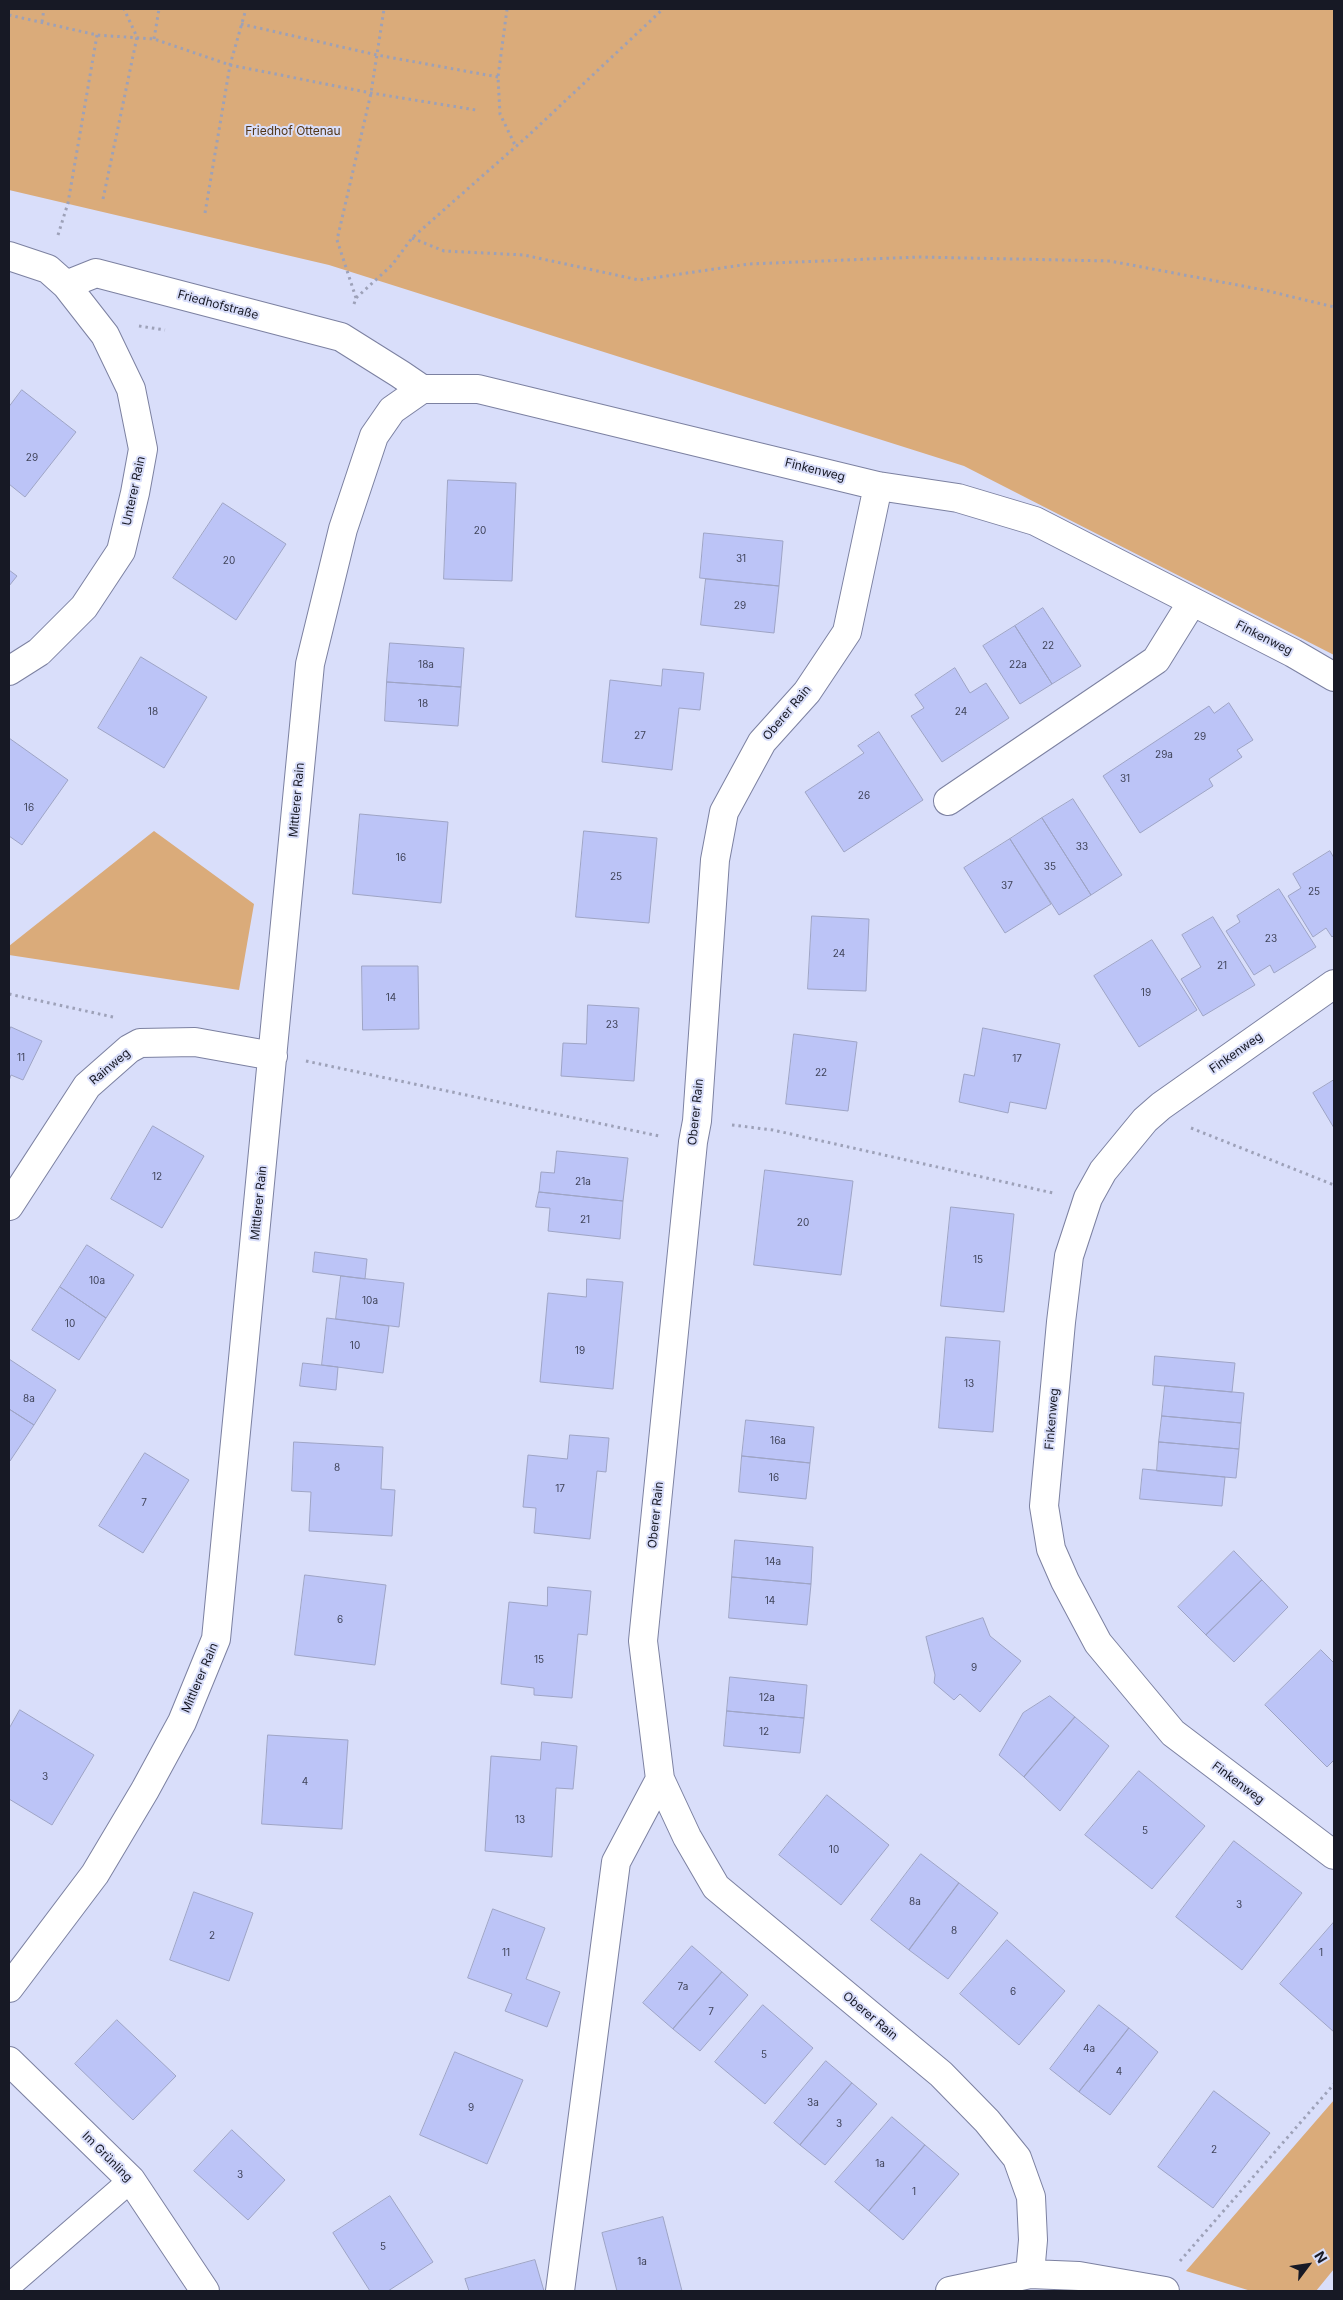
<!DOCTYPE html>
<meta charset="utf-8">
<style>
body{margin:0}
#map{position:relative;width:1343px;height:2300px;overflow:hidden;background:#d9defa;font-family:Inter,sans-serif}
canvas{display:block}
.frame{position:absolute;inset:0;border:10px solid #171925;pointer-events:none}
.north{position:absolute;left:1283px;top:2240px;width:50px;height:50px;-webkit-text-stroke:4px #d9defa;paint-order:stroke;rotate:59deg;font-size:14px;font-weight:700;line-height:20px;text-align:center;color:#171925}
.north::after{content:'';display:block;margin:auto;width:18px;height:22px;background:#171925;clip-path:polygon(50% 0,100% 100%,50% 72%,0 100%)}
</style>
<div id="map">
<canvas width="1343" height="2300"></canvas>
<div class="frame"></div>
<div class="north">N</div>
</div>
<script>
const ctx = document.querySelector('canvas').getContext('2d');
ctx.lineJoin = 'round';
function paint(path, color) { ctx.fillStyle = color; ctx.fill(path, 'evenodd'); }
function strokePath(path, color, width, dash) { ctx.strokeStyle = color; ctx.lineWidth = width; ctx.lineCap = dash ? 'butt' : 'round'; ctx.setLineDash(dash || []); ctx.stroke(path); }
function drawText(font, color, halo, rows, align = 'center') {
  ctx.font = font + ' Inter,sans-serif'; ctx.lineWidth = 4; ctx.setLineDash([]); ctx.textBaseline = 'middle'; ctx.strokeStyle = halo; ctx.fillStyle = color; for (const [text, x, y, turn = 0] of rows) {
    ctx.save(); ctx.translate(x, y); ctx.rotate((+turn || 0) * Math.PI / 180); ctx.textAlign = isNaN(turn) ? turn : align; if (halo) ctx.strokeText(text, 0, 0); ctx.fillText(text, 0, 0); ctx.restore();
  }
}
paint(new Path2D(`
 M9,9H1334V655L964,466L329,265L9,190Z
 M154,831L254,904L239,990L9,955V946Z
 M1334,2100V2269L1316,2291H1251L1186,2271Z`), '#daab7a');
const building = new Path2D(`
 M22,390L76,432L25,497L9,484V407Z
 M448,480L516,483L512,581L444,579Z
 M223,503L286,544L236,620L173,578Z
 M704,533L783,541L779,586L700,578Z
 M9,570L17,576L9,586Z
 M706,579L779,586L774,633L701,625Z
 M1043,608L1081,666L1052,684L1015,626Z
 M1015,626L1052,684L1020,704L983,646Z
 M390,643L464,648L461,687L387,682Z
 M141,657L207,697L164,768L98,728Z
 M955,668L970,693L986,683L1009,718L942,762L911,716L924,708L915,695Z
 M663,669L704,673L700,710L679,708L672,770L602,762L610,680L661,686Z
 M387,682L461,687L458,726L385,721Z
 M1229,703L1253,740L1237,750L1242,757L1209,779L1213,786L1140,833L1103,776L1209,706L1214,713Z
 M879,732L923,800L844,852L805,792L864,753L858,746Z
 M9,738L68,780L22,845L9,836Z
 M1073,799L1122,875L1091,895L1042,818Z
 M360,814L448,822L441,903L353,894Z
 M1042,818L1091,895L1059,915L1010,839Z
 M584,831L657,838L649,923L576,917Z
 M1010,839L1051,904L1005,933L964,868Z
 M1330,851L1334,858V935L1332,937L1326,928L1313,937L1288,896L1301,888L1293,874Z
 M1279,889L1316,947L1274,973L1270,965L1254,975L1226,931L1240,922L1237,916Z
 M812,916L869,919L866,991L808,989Z
 M1213,917L1255,985L1203,1016L1181,979L1201,967L1182,935Z
 M1152,940L1197,1010L1139,1047L1094,976Z
 M362,966H418L419,1029L363,1030Z
 M588,1005L639,1008L634,1081L561,1076L563,1043L586,1044Z
 M11,1027L42,1041L23,1080L11,1075L9,1081V1032Z
 M983,1028L1060,1044L1046,1109L1010,1102L1008,1113L959,1102L964,1074L974,1076Z
 M794,1034L857,1042L848,1111L786,1104Z
 M1334,1080V1128L1313,1093Z
 M153,1126L204,1156L162,1228L111,1199Z
 M557,1151L628,1158L623,1201L539,1192L541,1172L554,1173Z
 M765,1170L853,1181L841,1275L754,1265Z
 M539,1192L623,1201L620,1239L548,1231L550,1208L536,1207Z
 M951,1207L1014,1214L1004,1312L941,1306Z
 M87,1245L134,1275L106,1318L60,1287Z
 M315,1252L367,1259L365,1279L313,1272Z
 M341,1276L404,1283L399,1327L336,1319Z
 M587,1279L623,1282L613,1389L540,1382L548,1293L586,1297Z
 M60,1287L106,1318L79,1360L32,1330Z
 M327,1318L389,1326L383,1373L322,1365Z
 M946,1337L1000,1341L993,1432L939,1428Z
 M1155,1356L1235,1363L1232,1392L1153,1385Z
 M9,1359L56,1390L34,1425L9,1409Z
 M303,1363L338,1367L336,1390L300,1386Z
 M1165,1386L1244,1393L1241,1423L1162,1416Z
 M9,1409L34,1425L10,1461H9Z
 M1162,1416L1241,1423L1239,1449L1159,1442Z
 M746,1420L814,1427L810,1463L742,1456Z
 M570,1435L609,1438L606,1472L597,1471L590,1539L534,1533L536,1508L523,1507L528,1455L567,1459Z
 M294,1442L383,1447L381,1489L395,1490L392,1536L309,1531L311,1492L292,1491Z
 M1159,1442L1239,1449L1236,1478L1157,1471Z
 M145,1453L189,1480L143,1553L99,1526Z
 M742,1456L810,1463L806,1499L739,1492Z
 M1143,1469L1225,1477L1222,1506L1140,1499Z
 M735,1540L813,1547L811,1584L732,1577Z
 M1234,1551L1262,1580L1206,1635L1178,1607Z
 M305,1575L386,1585L375,1665L295,1655Z
 M732,1577L811,1584L807,1625L729,1618Z
 M1262,1580L1288,1607L1234,1662L1206,1635Z
 M548,1587L591,1591L587,1635L578,1634L572,1698L534,1695V1688L501,1684L509,1602L547,1606Z
 M983,1618L990,1636L1021,1661L980,1712L960,1694L954,1700L934,1683L935,1675L926,1637Z
 M1321,1650L1334,1663V1760L1327,1767L1265,1705Z
 M730,1677L807,1685L804,1718L727,1711Z
 M1050,1696L1075,1717L1024,1777L999,1755L1023,1713Z
 M20,1710L94,1755L52,1825L9,1799V1729Z
 M727,1711L804,1718L800,1753L724,1746Z
 M1075,1717L1109,1746L1060,1811L1024,1777Z
 M268,1735L348,1740L342,1829L262,1824Z
 M542,1742L577,1746L573,1789L556,1788L552,1857L485,1851L491,1756L540,1760Z
 M1139,1771L1205,1826L1152,1889L1085,1835Z
 M827,1795L889,1845L841,1905L779,1855Z
 M1234,1841L1302,1893L1242,1970L1176,1917Z
 M921,1854L959,1883L909,1950L871,1920Z
 M959,1883L998,1913L948,1979L909,1950Z
 M194,1892L253,1913L229,1981L170,1960Z
 M493,1909L545,1928L526,1979L560,1992L547,2027L505,2011L512,1994L468,1978Z
 M1334,1922V2032L1280,1984Z
 M1007,1940L1065,1991L1019,2045L960,1994Z
 M692,1946L722,1972L673,2029L643,2003Z
 M722,1972L748,1995L700,2051L673,2029Z
 M763,2005L813,2048L765,2104L715,2062Z
 M1099,2005L1129,2028L1079,2092L1050,2069Z
 M117,2020L176,2076L133,2120L75,2064Z
 M1129,2028L1158,2052L1110,2115L1079,2092Z
 M455,2052L523,2080L487,2164L420,2135Z
 M826,2061L852,2083L800,2145L774,2123Z
 M852,2083L877,2104L825,2165L800,2145Z
 M1214,2091L1270,2133L1213,2208L1158,2167Z
 M892,2117L925,2145L869,2211L835,2182Z
 M232,2130L285,2180L248,2220L194,2171Z
 M925,2145L959,2174L903,2240L869,2211Z
 M390,2196L433,2262L388,2291H370L333,2233Z
 M663,2217L682,2291H617L602,2233Z
 M535,2260L544,2291H469L465,2279Z`);
paint(building, '#bcc4f7');
strokePath(building, '#9ea4c5', 1);
const lane = new Path2D(`
 M9,2286L131,2180`);
const street = new Path2D(`
 M9,256L48,269L66,285L96,273L341,337L400,374L422,389
 M422,389H478L878,486L958,498L1035,521L1293,653L1334,677
 M878,486L847,632L807,692L762,742L724,812L715,860L697,1121L693,1142L643,1641L660,1779L687,1837L716,1887L941,2074L987,2121L1017,2158L1031,2197L1033,2240L1030,2274
 M9,671L39,652L84,607L121,551L135,493L143,449L131,389L105,335L66,285
 M948,801L1156,660L1192,602
 M1334,984L1161,1106L1145,1120L1103,1171L1088,1198L1069,1256L1061,1322L1044,1506L1051,1549L1065,1581L1098,1643L1173,1733L1334,1855
 M9,1206L87,1086L129,1049L140,1043L195,1042L273,1056
 M9,1988L95,1874L145,1790L182,1722L216,1639L310,664L343,529L374,436L392,410L422,389
 M9,2061L131,2180L205,2291
 M560,2291L616,1862L660,1779
 M950,2291L1030,2274L1079,2276L1165,2291`);
strokePath(lane, '#7c81a1', 26);
strokePath(street, '#7c81a1', 30);
strokePath(new Path2D(`
 M507,9L498,77L500,114L515,145
 M9,15L97,35L154,39L230,65L371,93L476,110
 M42,22L44,9
 M241,24L377,55L498,77
 M154,39L159,9
 M103,199L137,37L124,9
 M205,213L230,65L246,9
 M58,235L68,203L97,35
 M412,238L444,251L524,255L639,280L749,264L918,257L1110,261L1264,290L1334,307
 M356,298L337,240L371,93L384,9
 M354,304L356,298L392,265L412,238L530,134L663,9
 M139,326L165,330
 M9,994L113,1017
 M306,1061L659,1136
 M732,1125L773,1130L1053,1193
 M1191,1128L1334,1185
 M1180,2261L1334,2084`), '#9da1b8', 3, [2.5, 4]);
strokePath(lane, '#fff', 24);
strokePath(street, '#fff', 28);
drawText('10px', '#40445a', null, [
 ["29",32,458],
 ["20",480,531],
 ["31",741,559],
 ["20",229,561],
 ["29",740,606],
 ["22",1048,646],
 ["18a",426,665],
 ["22a",1018,665],
 ["18",423,704],
 ["18",153,712],
 ["24",961,712],
 ["27",640,736],
 ["29",1200,737],
 ["29a",1164,755],
 ["31",1125,779],
 ["26",864,796],
 ["16",29,808],
 ["33",1082,847],
 ["16",401,858],
 ["35",1050,867],
 ["25",616,877],
 ["37",1007,886],
 ["25",1314,892],
 ["23",1271,939],
 ["24",839,954],
 ["21",1222,966],
 ["19",1146,993],
 ["14",391,998],
 ["23",612,1025],
 ["11",21,1058],
 ["17",1017,1059],
 ["22",821,1073],
 ["12",157,1177],
 ["21a",583,1182],
 ["21",585,1220],
 ["20",803,1223],
 ["15",978,1260],
 ["10a",97,1281],
 ["10a",370,1301],
 ["10",70,1324],
 ["10",355,1346],
 ["19",580,1351],
 ["13",969,1384],
 ["8a",29,1399],
 ["16a",778,1441],
 ["8",337,1468],
 ["16",774,1478],
 ["17",560,1489],
 ["7",144,1503],
 ["14a",773,1562],
 ["14",770,1601],
 ["6",340,1620],
 ["15",539,1660],
 ["9",974,1668],
 ["12a",767,1698],
 ["12",764,1732],
 ["3",45,1777],
 ["4",305,1782],
 ["13",520,1820],
 ["5",1145,1831],
 ["10",834,1850],
 ["8a",915,1902],
 ["3",1239,1905],
 ["8",954,1931],
 ["2",212,1936],
 ["11",506,1953],
 ["1",1321,1953],
 ["7a",683,1987],
 ["6",1013,1992],
 ["7",711,2012],
 ["4a",1089,2049],
 ["5",764,2055],
 ["4",1119,2072],
 ["3a",813,2103],
 ["9",471,2108],
 ["3",839,2124],
 ["2",1214,2150],
 ["1a",880,2164],
 ["3",240,2175],
 ["1",914,2192],
 ["5",383,2247],
 ["1a",642,2262]
]);
drawText('12px', '#523617', '#d9defa', [
 ["Friedhof Ottenau",293,131]
]);
drawText('12px', '#171925', '#d9defa', [
 ["Friedhofstraße",218,305,15],
 ["Finkenweg",815,470,14],
 ["Unterer Rain",134,491,-78],
 ["Finkenweg",1264,638,27],
 ["Oberer Rain",787,713,-50],
 ["Mittlerer Rain",297,800,-85],
 ["Finkenweg",1236,1053,-35],
 ["Rainweg",110,1067,-40],
 ["Oberer Rain",696,1112,-84],
 ["Mittlerer Rain",259,1203,-84],
 ["Finkenweg",1052,1419,-85],
 ["Oberer Rain",656,1515,-84],
 ["Mittlerer Rain",200,1678,-67],
 ["Finkenweg",1238,1783,37],
 ["Oberer Rain",870,2016,40],
 ["Im Grünling",107,2157,45]
]);
</script>
